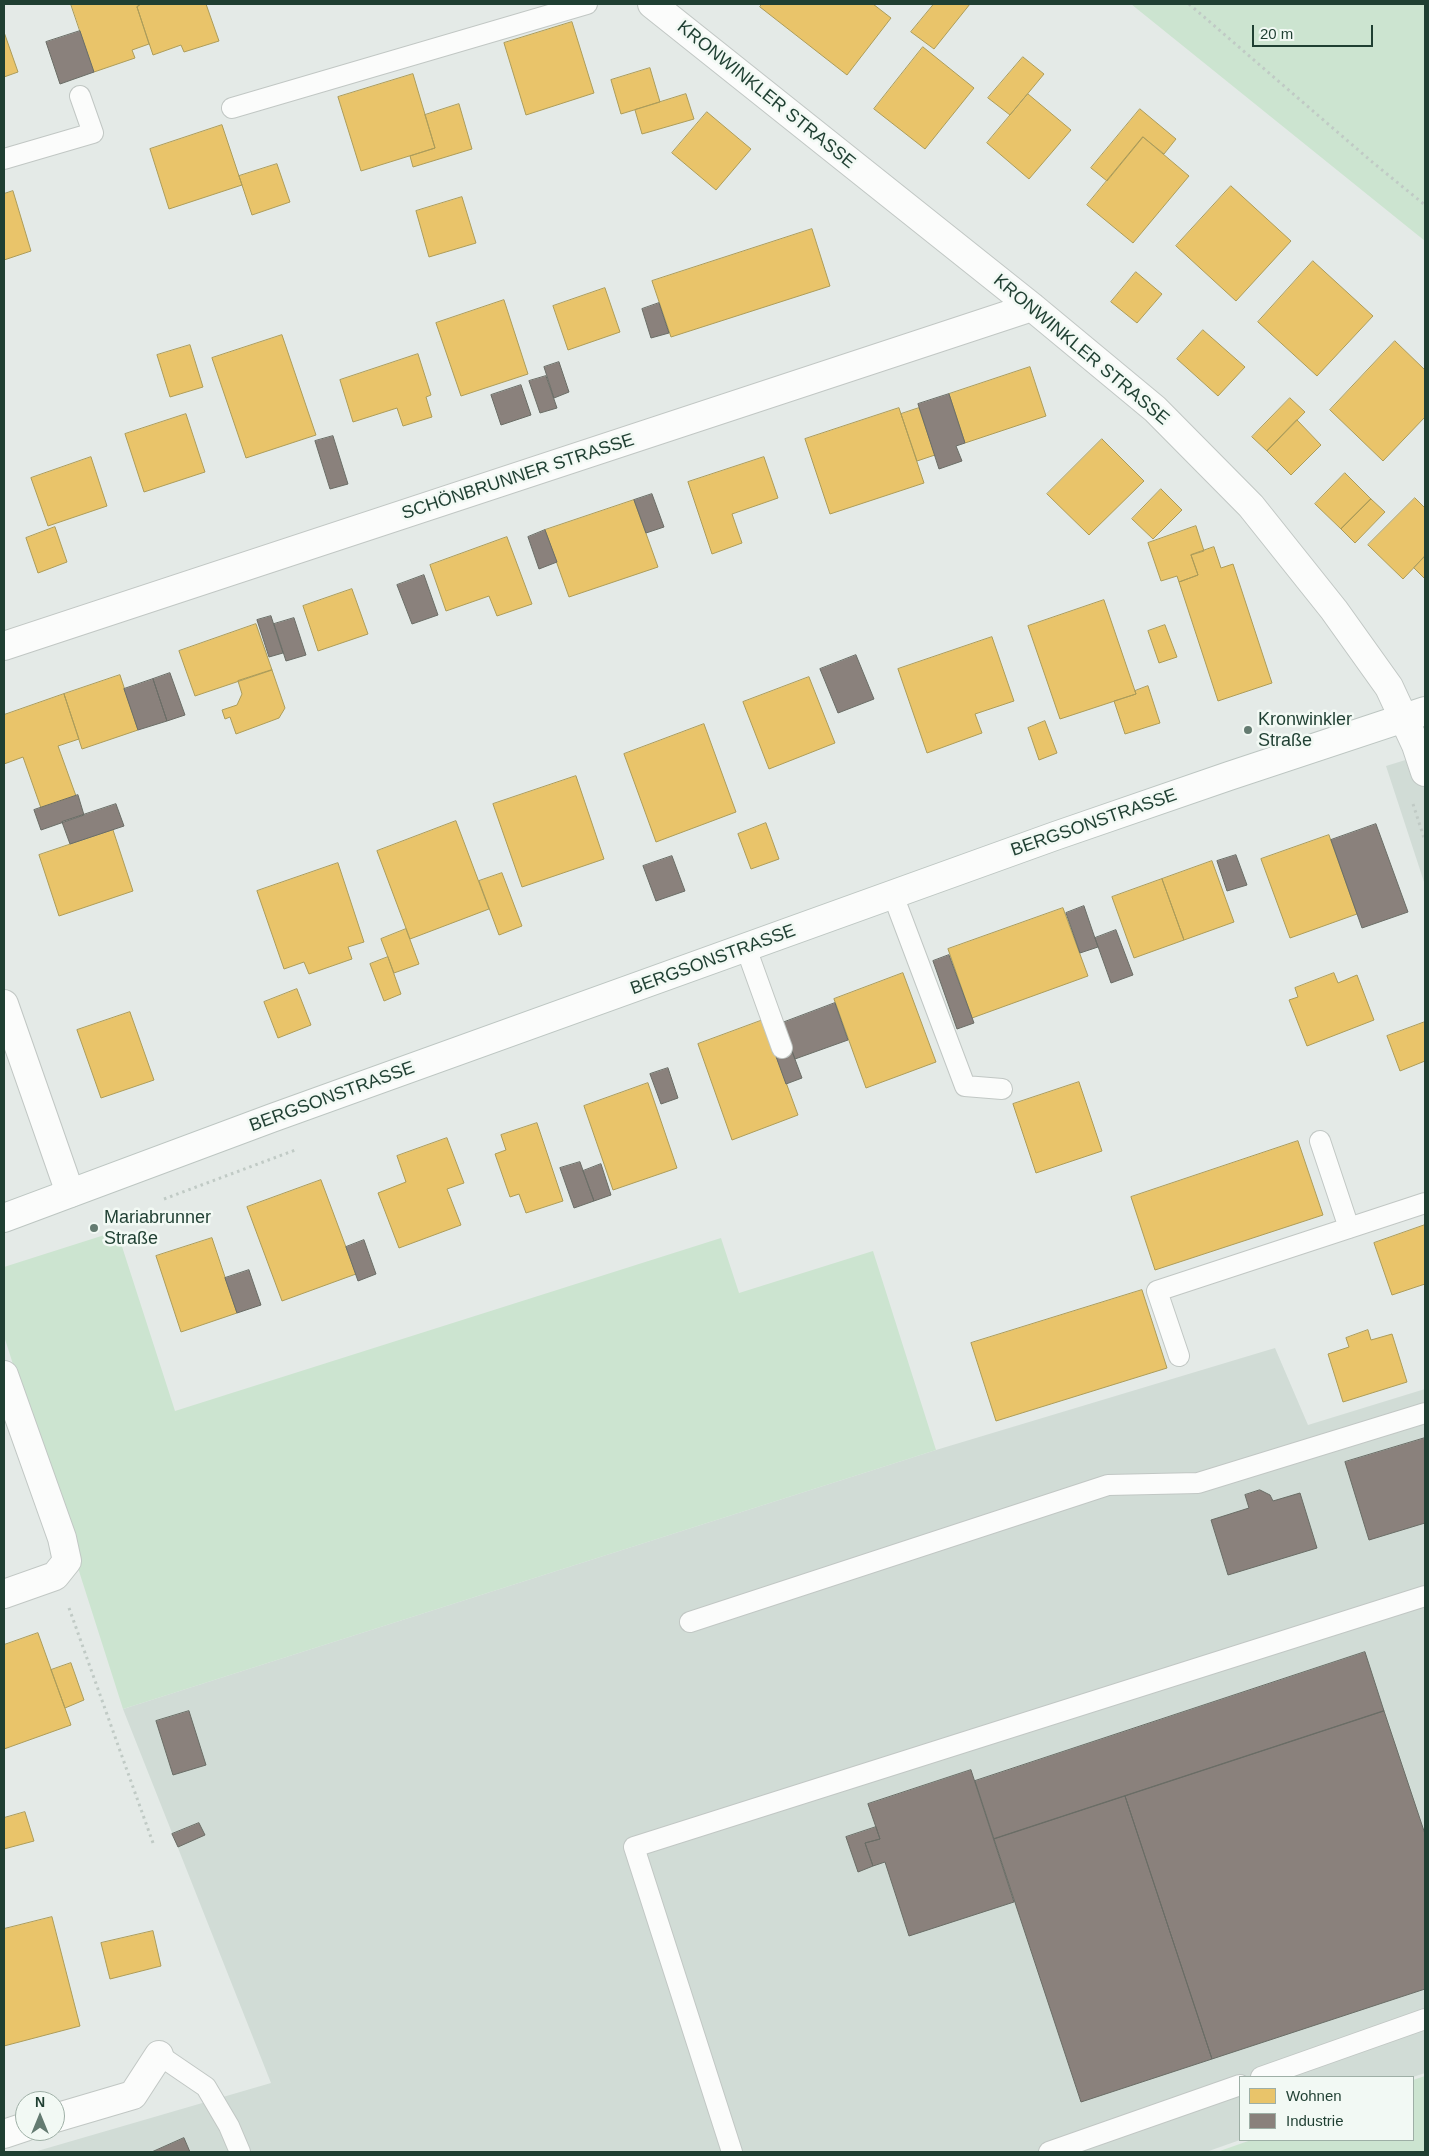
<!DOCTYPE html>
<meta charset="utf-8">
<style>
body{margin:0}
#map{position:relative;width:1429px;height:2156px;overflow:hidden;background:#e4eae7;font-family:Helvetica,sans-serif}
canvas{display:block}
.frame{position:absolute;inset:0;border:5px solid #1f3f32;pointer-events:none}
.legend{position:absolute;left:1239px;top:2076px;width:175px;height:65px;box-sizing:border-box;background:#f2f9f4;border:1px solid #9eafa6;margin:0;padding:6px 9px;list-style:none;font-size:15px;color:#1f3f32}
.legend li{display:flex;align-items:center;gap:10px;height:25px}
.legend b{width:25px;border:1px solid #9eafa6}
.north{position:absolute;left:15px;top:2091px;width:50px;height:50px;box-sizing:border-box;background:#f2f9f4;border:1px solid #9eafa6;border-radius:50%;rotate:0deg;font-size:14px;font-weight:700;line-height:20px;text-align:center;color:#1f3f32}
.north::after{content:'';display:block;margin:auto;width:18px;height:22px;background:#647b71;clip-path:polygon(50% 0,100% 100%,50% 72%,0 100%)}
.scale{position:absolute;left:1252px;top:25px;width:121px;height:22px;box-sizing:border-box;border:2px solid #1f3f32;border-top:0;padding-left:6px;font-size:15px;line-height:18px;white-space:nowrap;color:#1f3f32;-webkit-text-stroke:4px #f2f9f4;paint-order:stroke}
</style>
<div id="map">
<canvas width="1429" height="2156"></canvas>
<div class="frame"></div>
<ul class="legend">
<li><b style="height:14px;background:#e9c46a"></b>Wohnen</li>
<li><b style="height:14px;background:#8a817c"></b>Industrie</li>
</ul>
<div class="north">N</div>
<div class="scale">20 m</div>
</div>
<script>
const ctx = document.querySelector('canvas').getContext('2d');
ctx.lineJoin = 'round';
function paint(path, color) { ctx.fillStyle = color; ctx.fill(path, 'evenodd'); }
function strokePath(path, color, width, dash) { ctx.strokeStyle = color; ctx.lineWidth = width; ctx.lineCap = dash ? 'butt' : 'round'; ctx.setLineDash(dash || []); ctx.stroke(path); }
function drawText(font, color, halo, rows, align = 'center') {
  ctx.font = font + ' Helvetica,sans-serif'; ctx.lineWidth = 5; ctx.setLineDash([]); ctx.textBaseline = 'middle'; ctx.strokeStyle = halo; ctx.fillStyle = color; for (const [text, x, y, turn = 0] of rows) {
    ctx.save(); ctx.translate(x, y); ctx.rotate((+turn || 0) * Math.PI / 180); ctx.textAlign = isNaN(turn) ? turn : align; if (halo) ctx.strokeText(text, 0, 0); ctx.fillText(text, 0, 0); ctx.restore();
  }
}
paint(new Path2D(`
 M1425,754V885L1386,766Z
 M1275,1348L1308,1425L1425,1389V2073L1413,2077H1240V2140L1206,2152H34L271,2083L123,1709L936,1450Z`), '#d1dcd6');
paint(new Path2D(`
 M1131,4H1425V241Z
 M117,1231L175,1411L721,1238L739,1293L873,1251L936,1450L123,1709L4,1336V1267Z
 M1425,2076V2152H1217L1251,2140H1413V2080Z`), '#cce4d0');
const homes = new Path2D(`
 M71,4H141L137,7L149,44L132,50L135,58L94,72Z
 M141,4H206L219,41L184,52L181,45L153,55L137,7Z
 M762,4H873L891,18L847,75L760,7Z
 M934,4H970L934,49L911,32Z
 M572,22L594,93L526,115L504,43Z
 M4,32L18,72L4,77Z
 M923,47L974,88L925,149L874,109Z
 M1023,57L1044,74L1010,115L988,98Z
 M650,68L660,102L621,114L611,80Z
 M413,74L435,148L361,171L338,97Z
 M686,94L694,119L642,134L635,110Z
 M1028,94L1071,130L1029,179L987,143Z
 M459,104L472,149L413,167L410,156L435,148L425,115Z
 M1140,109L1176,139L1164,154L1143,137L1107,181L1091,168Z
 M707,112L751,149L716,190L672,153Z
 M222,125L242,185L169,209L150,149Z
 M1143,137L1189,176L1133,243L1087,205Z
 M277,164L290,202L252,215L239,176Z
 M1231,186L1291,241L1236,301L1176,246Z
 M13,191L31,251L4,260V194Z
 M462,197L476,243L429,257L416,211Z
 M812,229L830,286L671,337L652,281Z
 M1313,261L1373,316L1317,376L1258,322Z
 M1136,272L1162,294L1137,323L1111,302Z
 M605,288L620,332L568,350L553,306Z
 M504,300L528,374L461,396L436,323Z
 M1203,330L1245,367L1218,396L1177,359Z
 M282,335L316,435L246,458L212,358Z
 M1395,341L1425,370V417L1383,461L1330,410Z
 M190,345L203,387L170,397L157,355Z
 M418,354L431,395L426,397L432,417L403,426L397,408L353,422L340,380Z
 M1030,367L1046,416L965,443L949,394Z
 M1290,398L1305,412L1267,451L1252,437Z
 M899,408L924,483L830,514L805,439Z
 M919,408L935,455L917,461L901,414Z
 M186,414L205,472L144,492L125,434Z
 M1297,420L1321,445L1291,475L1267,451Z
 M1102,439L1144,481L1089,535L1047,494Z
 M91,457L107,506L48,526L31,478Z
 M764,457L778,498L732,514L742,543L712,554L688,482Z
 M1345,473L1371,499L1341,529L1315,504Z
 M1161,489L1182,510L1153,539L1132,519Z
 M1415,498L1425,508V556L1403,579L1368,545Z
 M1371,499L1385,512L1355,543L1341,529Z
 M634,500L658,567L569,597L545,530Z
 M1196,526L1204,551L1191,555L1198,575L1179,582L1177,576L1161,581L1148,543Z
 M55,527L67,562L38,573L26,538Z
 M507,537L532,604L497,616L489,596L446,611L430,565Z
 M1214,547L1221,568L1233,564L1272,683L1218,701L1179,582L1198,575L1191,555Z
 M1425,556V579L1414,568Z
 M352,589L368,634L318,651L303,606Z
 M1104,600L1136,694L1060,719L1028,626Z
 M256,624L272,670L195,696L179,651Z
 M1165,625L1177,657L1159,663L1148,631Z
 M992,637L1014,701L975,714L982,733L927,753L898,669Z
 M272,670L285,708L279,718L236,734L230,717L225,719L222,710L237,705L242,694L238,681Z
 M120,675L138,730L82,749L64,694Z
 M809,677L835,743L769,769L743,702Z
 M1148,686L1160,723L1125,734L1114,701L1136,694L1135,691Z
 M64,694L79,739L58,746L76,796L41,808L23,757L4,764V715Z
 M1045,721L1057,753L1039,760L1028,728Z
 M704,724L736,812L656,842L624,754Z
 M576,776L604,859L522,887L493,804Z
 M456,821L489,909L410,939L377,851Z
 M766,823L779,859L751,869L738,834Z
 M113,830L133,891L59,916L39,855Z
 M1329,835L1357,914L1290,938L1261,859Z
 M1212,861L1234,922L1184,940L1162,879Z
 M338,863L364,942L348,947L352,959L309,974L304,962L284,969L257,891Z
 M502,873L522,926L499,935L479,881Z
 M1162,879L1184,940L1134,958L1112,897Z
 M1063,908L1088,976L972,1018L948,949Z
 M406,929L419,964L394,973L381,939Z
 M388,957L401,994L384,1001L370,964Z
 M903,973L936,1062L866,1088L834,999Z
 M1334,973L1338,983L1357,975L1374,1020L1307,1046L1289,1000L1298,997L1295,988Z
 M297,989L311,1025L278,1038L264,1002Z
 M130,1012L154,1080L101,1098L77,1030Z
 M763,1020L798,1115L732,1140L698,1044Z
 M1425,1022V1061L1400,1071L1387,1036Z
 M1079,1082L1102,1151L1036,1173L1013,1104Z
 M648,1083L677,1168L613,1190L584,1106Z
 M537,1123L563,1201L526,1213L519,1194L510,1197L495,1154L506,1150L501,1135Z
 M447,1138L464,1183L447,1189L461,1225L399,1248L378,1193L406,1182L397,1156Z
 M1298,1141L1323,1215L1155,1270L1131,1197Z
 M321,1180L356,1274L282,1301L247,1207Z
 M1425,1225V1284L1392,1295L1374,1243Z
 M212,1238L237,1313L181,1332L156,1256Z
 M1142,1290L1167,1368L996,1421L971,1343Z
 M1368,1330L1371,1340L1392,1334L1407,1382L1343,1402L1328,1354L1349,1347L1346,1338Z
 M38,1633L71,1725L4,1749V1645Z
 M71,1663L84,1700L65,1708L51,1670Z
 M25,1812L34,1841L4,1849V1818Z
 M52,1917L80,2026L4,2046V1929Z
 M153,1931L161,1966L110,1979L101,1943Z`);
paint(homes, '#e9c46a');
strokePath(homes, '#ac9c59', 1);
const industry = new Path2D(`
 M80,31L94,72L60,84L46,42Z
 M659,303L669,333L651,338L642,309Z
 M559,362L569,392L554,398L544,367Z
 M546,376L557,408L540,413L529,381Z
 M521,385L531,415L501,425L491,395Z
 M949,394L965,443L956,446L962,461L939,469L918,404Z
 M333,436L348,484L330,489L315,441Z
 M652,494L664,527L646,533L634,500Z
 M545,530L557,562L539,569L528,537Z
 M424,575L438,615L412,624L397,585Z
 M271,616L283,653L269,657L257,620Z
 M294,618L306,655L286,661L274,624Z
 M856,655L874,699L838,713L820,669Z
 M170,673L185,715L167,721L153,679Z
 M153,679L167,721L138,730L124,689Z
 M78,795L84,815L41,830L34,810Z
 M116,804L124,826L70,844L62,822Z
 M1376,824L1408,912L1362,928L1331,840Z
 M1236,855L1247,885L1227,891L1217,861Z
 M672,856L685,891L656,901L643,866Z
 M1084,906L1098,947L1080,953L1066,913Z
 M1116,930L1133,975L1111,983L1095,938Z
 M949,955L974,1023L957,1029L933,961Z
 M835,1003L848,1040L795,1059L782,1023Z
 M790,1046L802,1078L786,1084L774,1051Z
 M668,1068L678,1098L661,1104L650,1074Z
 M580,1162L594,1201L574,1208L560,1168Z
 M601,1164L611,1195L594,1201L583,1171Z
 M364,1240L376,1274L358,1281L346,1247Z
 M249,1270L261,1305L237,1313L225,1278Z
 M1425,1438V1523L1369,1540L1345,1462Z
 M1260,1490L1270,1495L1273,1501L1300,1493L1317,1548L1228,1575L1211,1520L1249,1508L1245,1495Z
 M1365,1652L1384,1711L994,1839L975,1781Z
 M189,1711L206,1765L173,1775L156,1721Z
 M1384,1711L1425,1834V1989L1212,2059L1125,1796Z
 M971,1770L1014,1902L909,1936L885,1862L873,1866L865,1843L880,1839L868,1804Z
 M1125,1796L1212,2059L1081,2102L994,1839Z
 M199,1823L205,1835L178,1847L172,1834Z
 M876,1827L880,1839L865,1843L873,1866L858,1872L846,1837Z
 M184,2138L190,2152H152Z`);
paint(industry, '#8a817c');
strokePath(industry, '#6a6d66', 1);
const lane = new Path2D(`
 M232,108L587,4
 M4,159L93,133L80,96
 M893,895L965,1086L1002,1089
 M746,948L782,1048
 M1320,1141L1349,1228
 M1179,1356L1157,1291L1425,1203
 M690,1622L1108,1485L1198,1483L1425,1413
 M159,2055L206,2087L229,2126L240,2152
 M1261,2077L1425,2019
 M732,2152L634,1847L1425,1596
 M1049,2152L1240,2085`);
const street = new Path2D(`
 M652,4L1032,307L1155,409L1251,506L1334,610L1389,687L1416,745L1425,772
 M4,646L1032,307
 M4,1004L70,1193
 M4,1375L62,1538L67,1561L55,1576L4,1594
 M55,2118L133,2095L159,2055
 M4,2134L25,2127`);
const secondary = new Path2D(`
 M4,1218L272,1118L1055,836L1229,776L1425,711`);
strokePath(lane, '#c1c7c4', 22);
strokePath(street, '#c1c7c4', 30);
strokePath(secondary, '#bdc6c2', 30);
strokePath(new Path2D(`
 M1189,4L1371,161L1425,205
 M1413,804L1425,841
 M164,1199L298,1149
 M69,1608L153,1843`), '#c0cac5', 3, [2.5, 4]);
strokePath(lane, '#fbfcfb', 20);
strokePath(street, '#fbfcfb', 28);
strokePath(secondary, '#fbfcfb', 28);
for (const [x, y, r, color] of [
 [1248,730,5,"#647b71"],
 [94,1228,5,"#647b71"]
]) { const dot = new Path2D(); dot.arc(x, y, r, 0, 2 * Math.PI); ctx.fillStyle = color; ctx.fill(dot); strokePath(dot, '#f2f9f4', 2); }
drawText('18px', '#1f3f32', '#f2f9f4', [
 ["KRONWINKLER STRASSE",766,95,39],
 ["KRONWINKLER STRASSE",1081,350,40],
 ["SCHÖNBRUNNER STRASSE",518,477,-18],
 ["BERGSONSTRASSE",1094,823,-19],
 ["BERGSONSTRASSE",713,960,-20],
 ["BERGSONSTRASSE",332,1097,-20]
]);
drawText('18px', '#1f3f32', '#f2f9f4', [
 ["Kronwinkler",1258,720],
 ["Straße",1258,741],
 ["Mariabrunner",104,1218],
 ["Straße",104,1239]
], 'left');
</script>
